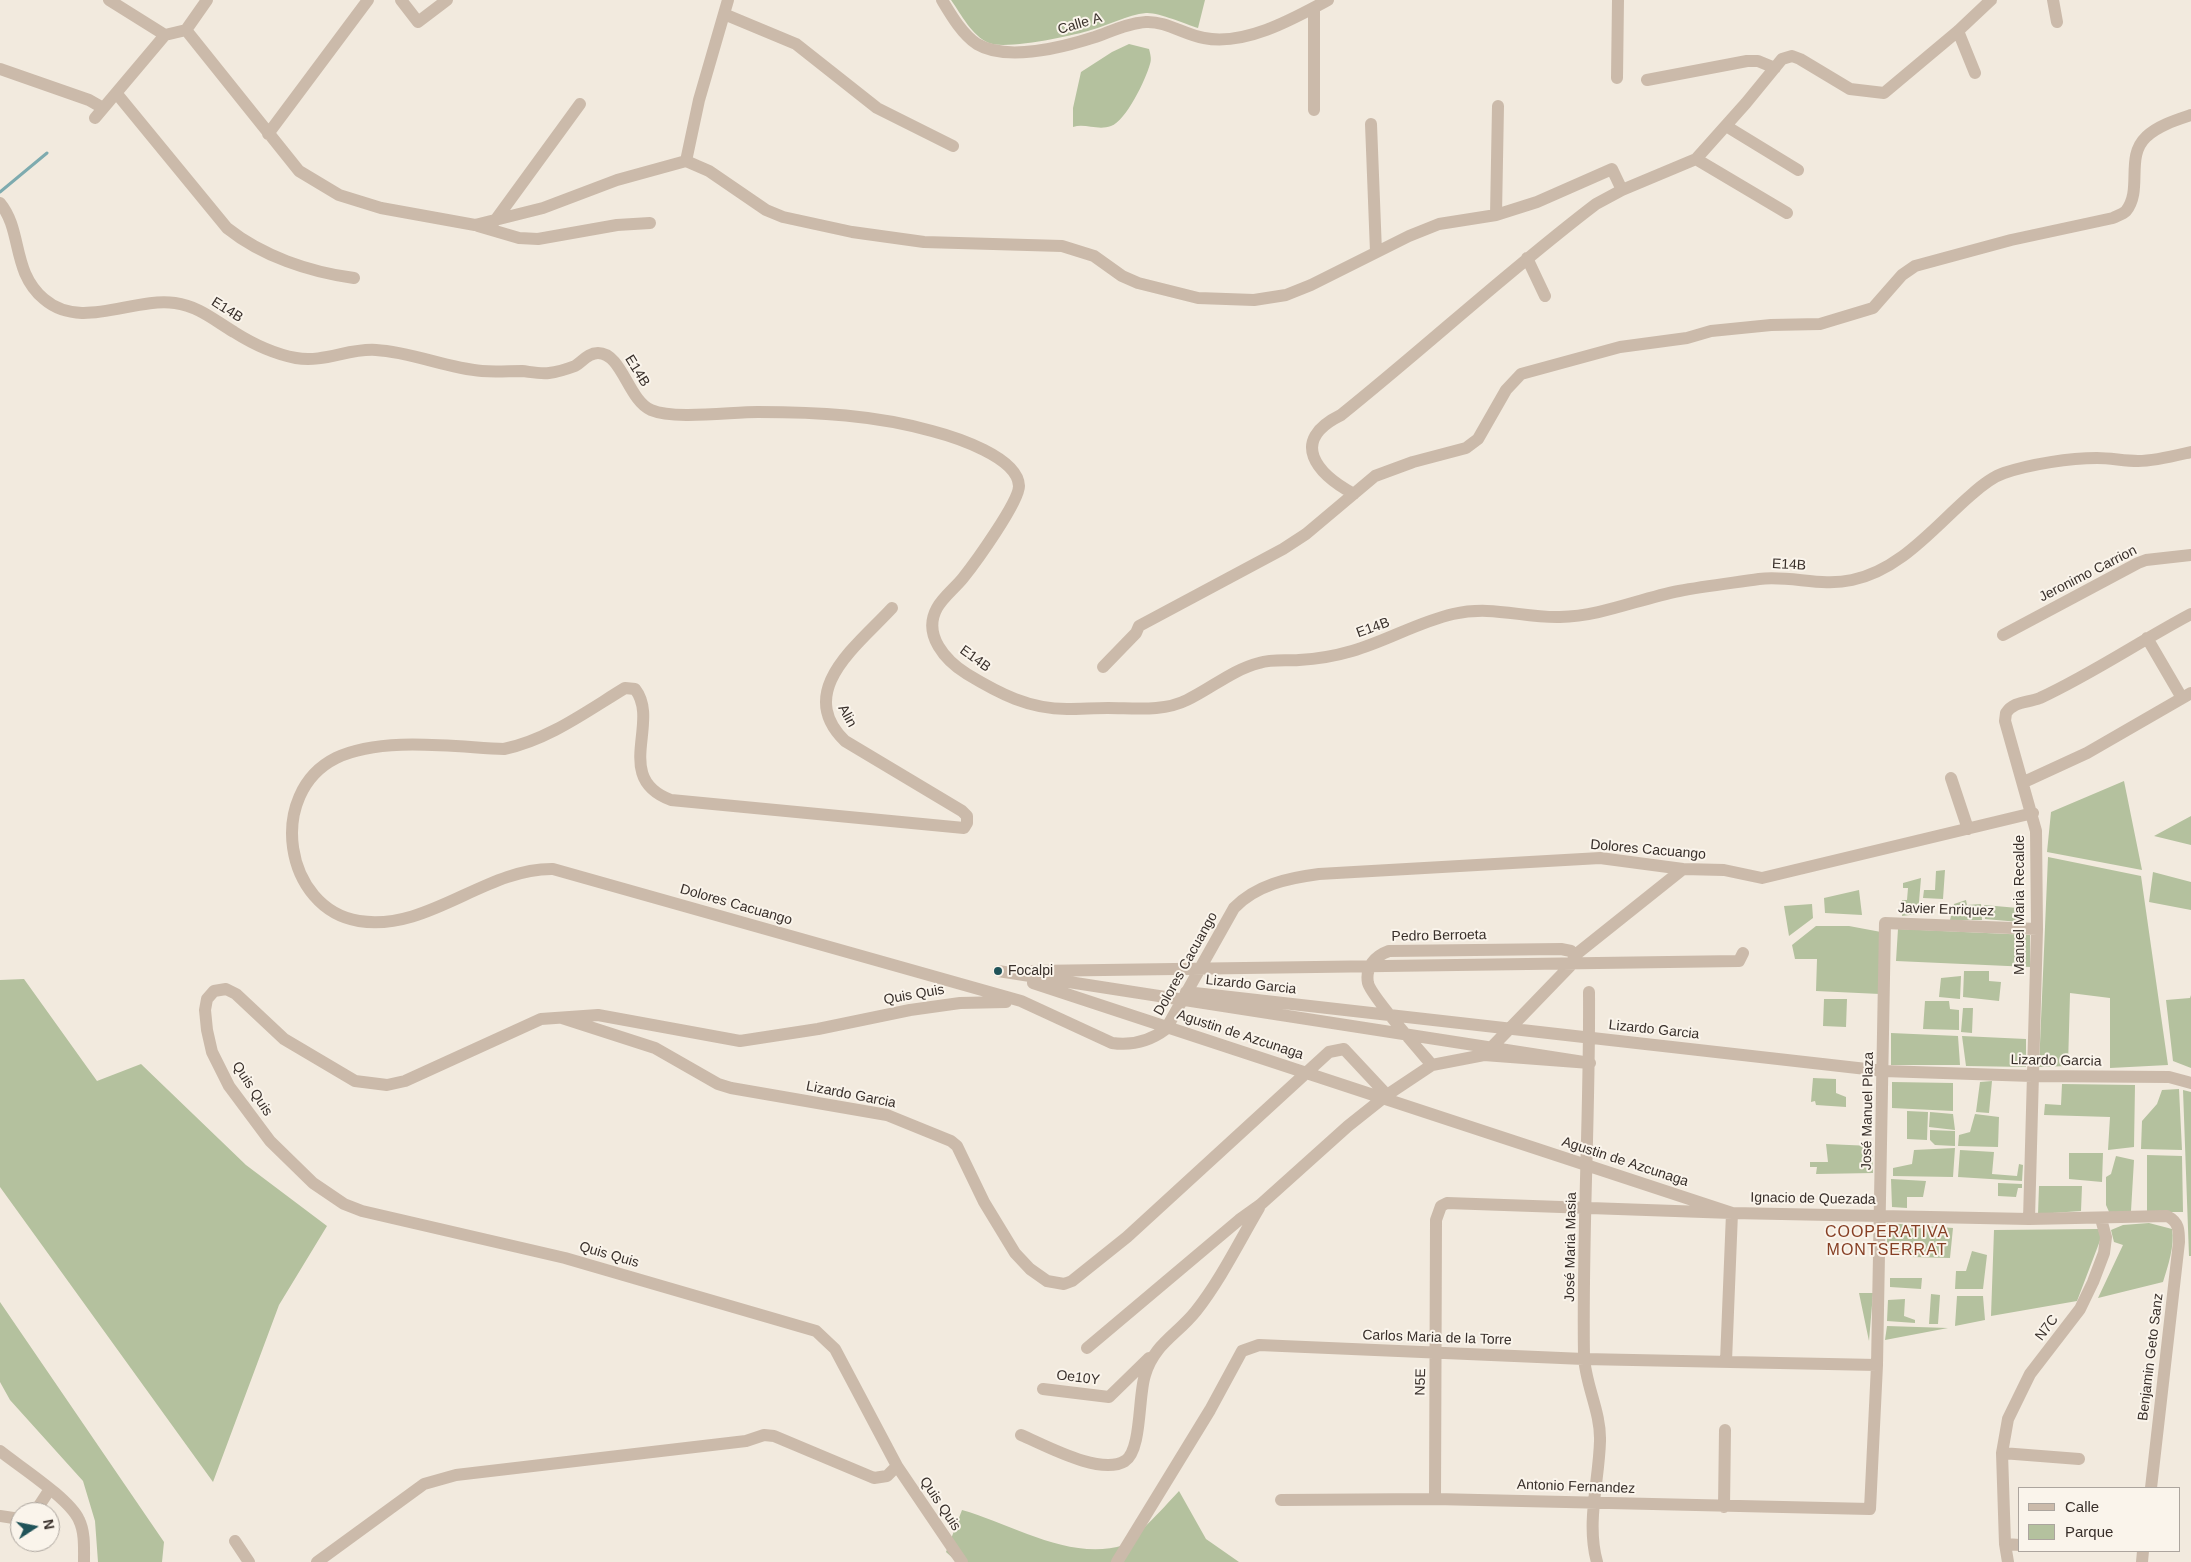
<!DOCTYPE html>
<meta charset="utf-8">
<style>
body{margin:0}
#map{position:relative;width:2191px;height:1562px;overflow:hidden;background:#f2eade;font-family:Helvetica,sans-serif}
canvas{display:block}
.legend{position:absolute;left:2018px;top:1487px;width:162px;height:65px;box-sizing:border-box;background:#faf4eb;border:1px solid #aca59e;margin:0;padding:6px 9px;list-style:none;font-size:15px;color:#382f2a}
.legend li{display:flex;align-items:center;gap:10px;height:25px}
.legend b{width:25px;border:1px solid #aca59e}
.north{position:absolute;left:10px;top:1502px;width:50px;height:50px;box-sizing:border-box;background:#faf4eb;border:1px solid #aca59e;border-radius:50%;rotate:79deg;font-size:14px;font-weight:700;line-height:20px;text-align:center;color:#382f2a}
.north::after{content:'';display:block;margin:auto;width:18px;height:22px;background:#205359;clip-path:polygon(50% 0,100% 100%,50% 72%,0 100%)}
</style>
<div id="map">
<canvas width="2191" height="1562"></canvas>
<ul class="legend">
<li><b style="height:6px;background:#cbbaaa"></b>Calle</li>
<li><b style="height:14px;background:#b4c19e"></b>Parque</li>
</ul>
<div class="north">N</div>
</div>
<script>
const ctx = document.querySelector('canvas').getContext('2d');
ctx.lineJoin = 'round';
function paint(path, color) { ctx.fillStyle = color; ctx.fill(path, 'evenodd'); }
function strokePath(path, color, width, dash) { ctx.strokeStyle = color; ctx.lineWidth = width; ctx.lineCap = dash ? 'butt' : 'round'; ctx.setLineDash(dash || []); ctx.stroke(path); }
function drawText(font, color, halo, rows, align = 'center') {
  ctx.font = font + ' Helvetica,sans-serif'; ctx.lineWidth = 4; ctx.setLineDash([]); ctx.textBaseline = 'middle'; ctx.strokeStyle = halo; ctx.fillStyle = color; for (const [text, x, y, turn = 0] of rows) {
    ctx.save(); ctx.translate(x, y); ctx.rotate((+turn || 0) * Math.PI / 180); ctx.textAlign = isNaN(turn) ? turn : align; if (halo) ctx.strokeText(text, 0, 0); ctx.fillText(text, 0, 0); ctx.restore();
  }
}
paint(new Path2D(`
 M951,0H1205L1198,28C1185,24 1158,12 1146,13C1127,15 1109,25 1091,30C1073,36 1005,50 989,43C972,36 961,14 951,0Z
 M1129,44L1149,49C1150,53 1152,59 1150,64C1146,79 1126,121 1111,126C1098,131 1085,123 1073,127V108L1081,72L1112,52Z
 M2124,781L2142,870L2047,852L2051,812Z
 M2191,816V845L2154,836Z
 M2048,857L2141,876L2168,1065L2110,1068V998L2070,993L2068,1066L2039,1067Z
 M1945,870L1943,899L1923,898L1924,890H1935L1936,871Z
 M2153,872L2191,882V910L2149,902Z
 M1921,878L1918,914L1902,916V900H1907L1908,888H1903V883Z
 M1859,890L1862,915L1825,913L1824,898Z
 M1966,900L1967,905L1981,904L1982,920H1950L1954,904Z
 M1812,904L1813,918L1789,936L1784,906Z
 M1984,905L2018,908L2019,922L1985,919Z
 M1816,926H1849L1881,932L1880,994L1816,991L1817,959H1795L1792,945Z
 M1898,929L2030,935V967L1896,961Z
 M1964,971H1989V981L2001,982L1999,1001L1963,997Z
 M1961,976L1960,999L1939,997L1941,978Z
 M24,979L97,1081L141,1064L246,1165L327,1226L279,1305L213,1482L0,1187V980Z
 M2191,995V1068L2173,1061L2166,1000L2190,998Z
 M1824,999H1847L1846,1027L1823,1026Z
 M1925,1001H1949L1950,1009L1959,1010V1030L1923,1029Z
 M1963,1008H1973L1972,1033L1961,1032Z
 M1891,1033L1958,1036L1960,1065H1891Z
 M1962,1036L2026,1039V1067L1966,1066Z
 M1813,1078L1836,1079V1093L1846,1097V1107L1816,1105L1815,1101L1811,1102Z
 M1992,1081L1989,1113L1976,1112L1980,1082Z
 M1892,1082L1953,1083V1111L1892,1108Z
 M2062,1084L2135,1085L2134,1147L2108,1150L2110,1117L2044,1115L2045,1104L2061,1105Z
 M2179,1089L2182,1150L2141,1149L2142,1121L2157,1104L2162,1090Z
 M2183,1090L2191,1092V1256H2189Z
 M1907,1111L1928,1112L1927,1140L1907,1139Z
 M1930,1112L1953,1114L1955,1130L1929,1127Z
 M1975,1114L1999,1117L1998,1147L1958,1146L1959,1135L1970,1132Z
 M1930,1130L1955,1131V1146L1935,1145L1930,1140Z
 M1826,1144L1872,1146L1873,1173L1816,1174L1817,1167H1810V1162H1828Z
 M1955,1148L1953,1177L1893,1176V1168L1912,1164L1914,1150Z
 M1960,1150L1994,1152L1992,1174L2017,1176L2019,1164L2023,1165L2022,1181L1958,1177Z
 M2069,1153H2103L2102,1182L2069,1179Z
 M2147,1155L2182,1156L2183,1212H2147Z
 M2116,1156L2134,1160L2131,1211L2110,1214L2106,1205V1177L2111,1174Z
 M1891,1179L1926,1181L1923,1197H1907V1208L1892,1207Z
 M1998,1183L2022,1184V1188H2018L2016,1197L1998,1196Z
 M2039,1186H2082L2081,1211L2038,1214Z
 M1887,1223L1953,1228L1950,1258L1910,1257L1905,1252L1887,1253Z
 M2149,1223L2172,1229C2175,1245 2168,1266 2163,1282L2098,1298L2123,1245L2114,1242L2111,1230L2123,1225Z
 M2098,1229L2101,1238L2077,1301L1991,1316L1994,1230Z
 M1972,1251L1987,1255L1983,1289H1955L1956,1271H1966Z
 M1890,1278H1922L1921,1289L1890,1287Z
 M1859,1293H1873L1869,1341Z
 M1931,1294L1940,1295L1938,1324H1929Z
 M1957,1296H1983L1985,1320L1955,1326Z
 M1905,1299L1904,1316L1915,1320V1323L1887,1321L1888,1300Z
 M0,1302L164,1542L162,1562H98L95,1521L83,1481L10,1400L0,1382Z
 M1887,1326L1948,1328L1885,1340Z
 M1179,1491L1206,1539L1239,1562H957L946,1552L962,1510C1012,1524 1071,1562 1124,1545C1133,1541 1170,1501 1179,1491Z`), '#b4c19e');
strokePath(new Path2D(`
 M0,192L47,153`), '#7eabaf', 3);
strokePath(new Path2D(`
 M109,0L165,35
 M401,0L418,22L447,0
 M942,0C951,15 962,34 977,44C1007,62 1064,47 1095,37C1112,31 1128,23 1146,22C1166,21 1185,35 1204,38C1245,46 1293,19 1328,0
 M2053,0L2057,22
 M1314,8V110
 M724,14L796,44L877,108L953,146
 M186,30L299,171L339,195L381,208L475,225L543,208L617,180L686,161L699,100L728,0
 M1958,31L1975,73
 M0,69L89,100L103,108
 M1617,78L1618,0
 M1647,80L1747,61H1758L1775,68
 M117,94L227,228C262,256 309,272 354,278
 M95,118L165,35L186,30L207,0
 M1371,124L1376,252
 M1726,126L1798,170
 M268,134L368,0
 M1696,159L1787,213
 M686,161L709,171L766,210L783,217L852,232L924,242L1062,246L1094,256L1122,276L1138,283L1198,298L1254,300L1286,295L1311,285L1409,236L1439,224L1496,215L1537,202L1612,169L1622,190
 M0,203C23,231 11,271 44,299C81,331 132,297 175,303C198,306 214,320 234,332C253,344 274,354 296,358C324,363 349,348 376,350C412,352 446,368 482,371C495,372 509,371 522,371C531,372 540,374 549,373C558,372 567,369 575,366C583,361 588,353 598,353C622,353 628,400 651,410C675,420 730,412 758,412C817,412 875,415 932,431C955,437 1018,457 1019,486C1019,502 975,563 963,578C955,588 943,597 937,608C922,635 946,661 967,674C1000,694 1029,709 1067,709C1081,709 1094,708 1108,708C1134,708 1163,712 1187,700C1212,688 1232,670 1259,663C1272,659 1285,661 1299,660C1317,659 1335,656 1352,651C1387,641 1418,622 1453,614C1493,605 1522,618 1560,617C1602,616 1638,599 1679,591C1705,586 1732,583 1759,579C1790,575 1821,587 1852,580C1901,570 1935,526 1971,495C1981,486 1992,477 2004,473C2031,464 2070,458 2097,458C2111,458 2124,461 2138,461C2155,461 2174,456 2191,452
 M1496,215L1498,106
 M494,222L580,104
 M478,226L519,238L538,239L617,225L650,223
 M1527,258L1545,296
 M1354,494C1317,474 1288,441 1341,415C1427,346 1508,271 1596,204L1622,190L1696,159L1746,103L1782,59L1792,56L1800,59L1850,89L1884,93L1958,31L1991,0
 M892,608C858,645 794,691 845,741L962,811L967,816V823L964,828L671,800C612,778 661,722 635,689L625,688C587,711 548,740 504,749C455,747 381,736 336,758C266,793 284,909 359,921C428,932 485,868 553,869L1021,1001L1112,1043C1133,1046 1150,1041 1166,1029L1234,908C1256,885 1288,878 1319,874L1600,858L1683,869L1724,870L1762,878L2033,813
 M2003,635L2138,563L2146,560L2191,555
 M2147,638L2182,698
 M1103,667L1136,633L1139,626L1283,549L1306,534L1375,476L1413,462L1466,448L1478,439L1506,390L1521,374L1620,347L1687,338L1711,331L1771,325L1820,324L1873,308L1902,275L1915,266L2011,240L2113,218C2117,216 2123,214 2126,211C2143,190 2125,157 2146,137C2157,126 2176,120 2191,115
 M1951,778L1968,829
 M2024,782L2087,753L2191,693
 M1574,956L1683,869
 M998,971L1590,1063L1484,1055L1432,1065L1387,1095L1348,1126L1260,1205L1239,1220L1087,1348
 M1033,971L1739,961L1743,953
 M1033,983L1732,1213L1726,1361
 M1186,992L1884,1071L2032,1076L2169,1077L2191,1083
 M1589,992C1590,1113 1582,1235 1584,1356C1585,1384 1601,1412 1600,1441C1599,1481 1586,1523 1597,1562
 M562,1018L655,1048L718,1084L731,1088L887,1115L951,1141L957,1146L984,1202L1015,1253L1030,1269L1047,1281L1064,1284L1072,1281L1127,1237L1329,1052L1344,1049L1387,1095
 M1432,1065C1420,1051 1371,996 1368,983C1365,967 1375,956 1389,951L1561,949L1571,951L1574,956L1573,963L1487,1052
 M2029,1219L2037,929L2036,831L2005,721L2006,713C2014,701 2027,703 2040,698C2092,674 2140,641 2191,614
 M1043,1389L1109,1397L1149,1358
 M1021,1435C1045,1445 1100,1476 1125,1461C1142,1450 1138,1396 1145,1375C1154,1344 1177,1335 1196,1311C1221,1279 1239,1242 1259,1208
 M0,1451C20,1467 70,1499 79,1520C85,1532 84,1548 84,1562
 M2002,1453L2079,1459
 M1435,1499L1436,1220L1441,1206L1447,1203L1732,1213L2029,1219L2167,1216C2179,1222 2179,1230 2179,1242L2151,1488
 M1281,1500L1435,1499L1870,1509L1877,1365L1885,923L2037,929
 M1724,1507L1725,1430
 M35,1512L50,1489
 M0,1516L20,1519
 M235,1541L249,1562
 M2005,1544L2020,1545
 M317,1562L424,1484L456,1475L746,1441L764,1435L774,1436L874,1478L887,1476L897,1466
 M962,1562L897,1466L835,1349L816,1331L565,1258L362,1211L344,1204L313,1183L270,1141L229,1086L212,1052L207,1030L205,1010L207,999L214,991L226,989L236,994L284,1039L355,1081L387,1085L405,1081L541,1019L598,1015L740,1041L818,1029L910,1010L960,1003L1006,1002
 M1117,1562L1210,1410L1242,1351L1259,1345L1584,1359L1877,1365
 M2008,1562L2005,1544L2002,1453L2008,1419L2030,1374L2080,1309L2093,1282L2104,1253L2106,1237L2101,1219
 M2142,1562L2143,1551`), '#cbbaaa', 12);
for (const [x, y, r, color] of [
 [998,971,5,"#205359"]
]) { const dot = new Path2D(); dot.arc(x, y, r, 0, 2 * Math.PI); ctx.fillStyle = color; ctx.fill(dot); strokePath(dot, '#faf4eb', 2); }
drawText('14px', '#382f2a', '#faf4eb', [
 ["Calle A",1080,24,-16],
 ["E14B",227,310,32],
 ["E14B",637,371,58],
 ["E14B",1789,565,3],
 ["Jeronimo Carrion",2088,574,-27],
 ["E14B",1373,628,-20],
 ["E14B",975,659,36],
 ["Alin",847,716,61],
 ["Dolores Cacuango",1648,850,5],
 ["Dolores Cacuango",736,905,16],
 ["Manuel Maria Recalde",2020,905,-90],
 ["Javier Enriquez",1946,910,2],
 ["Pedro Berroeta",1439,936,-1],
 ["Dolores Cacuango",1186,964,-61],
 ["Lizardo Garcia",1251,985,6],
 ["Quis Quis",914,995,-10],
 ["Lizardo Garcia",1654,1030,6],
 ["Agustin de Azcunaga",1240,1035,18],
 ["Lizardo Garcia",2056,1061,1],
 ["Quis Quis",252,1089,57],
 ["Lizardo Garcia",851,1095,11],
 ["José Manuel Plaza",1868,1111,-89],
 ["Agustin de Azcunaga",1625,1162,18],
 ["Ignacio de Quezada",1813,1199,1],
 ["José Maria Masia",1571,1247,-89],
 ["Quis Quis",609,1255,16],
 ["N7C",2047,1328,-53],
 ["Carlos Maria de la Torre",1437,1338,2],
 ["Benjamin Geto Sanz",2151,1357,-83],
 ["Oe10Y",1078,1378,7],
 ["N5E",1421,1382,-89],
 ["Antonio Fernandez",1576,1487,2],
 ["Quis Quis",940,1504,56]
]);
drawText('14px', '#382f2a', '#faf4eb', [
 ["Focalpi",1008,971]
], 'left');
ctx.letterSpacing = '1px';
drawText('16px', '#863f24', '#faf4eb', [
 ["COOPERATIVA",1887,1233],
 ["MONTSERRAT",1887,1251]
]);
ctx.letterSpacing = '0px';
</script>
